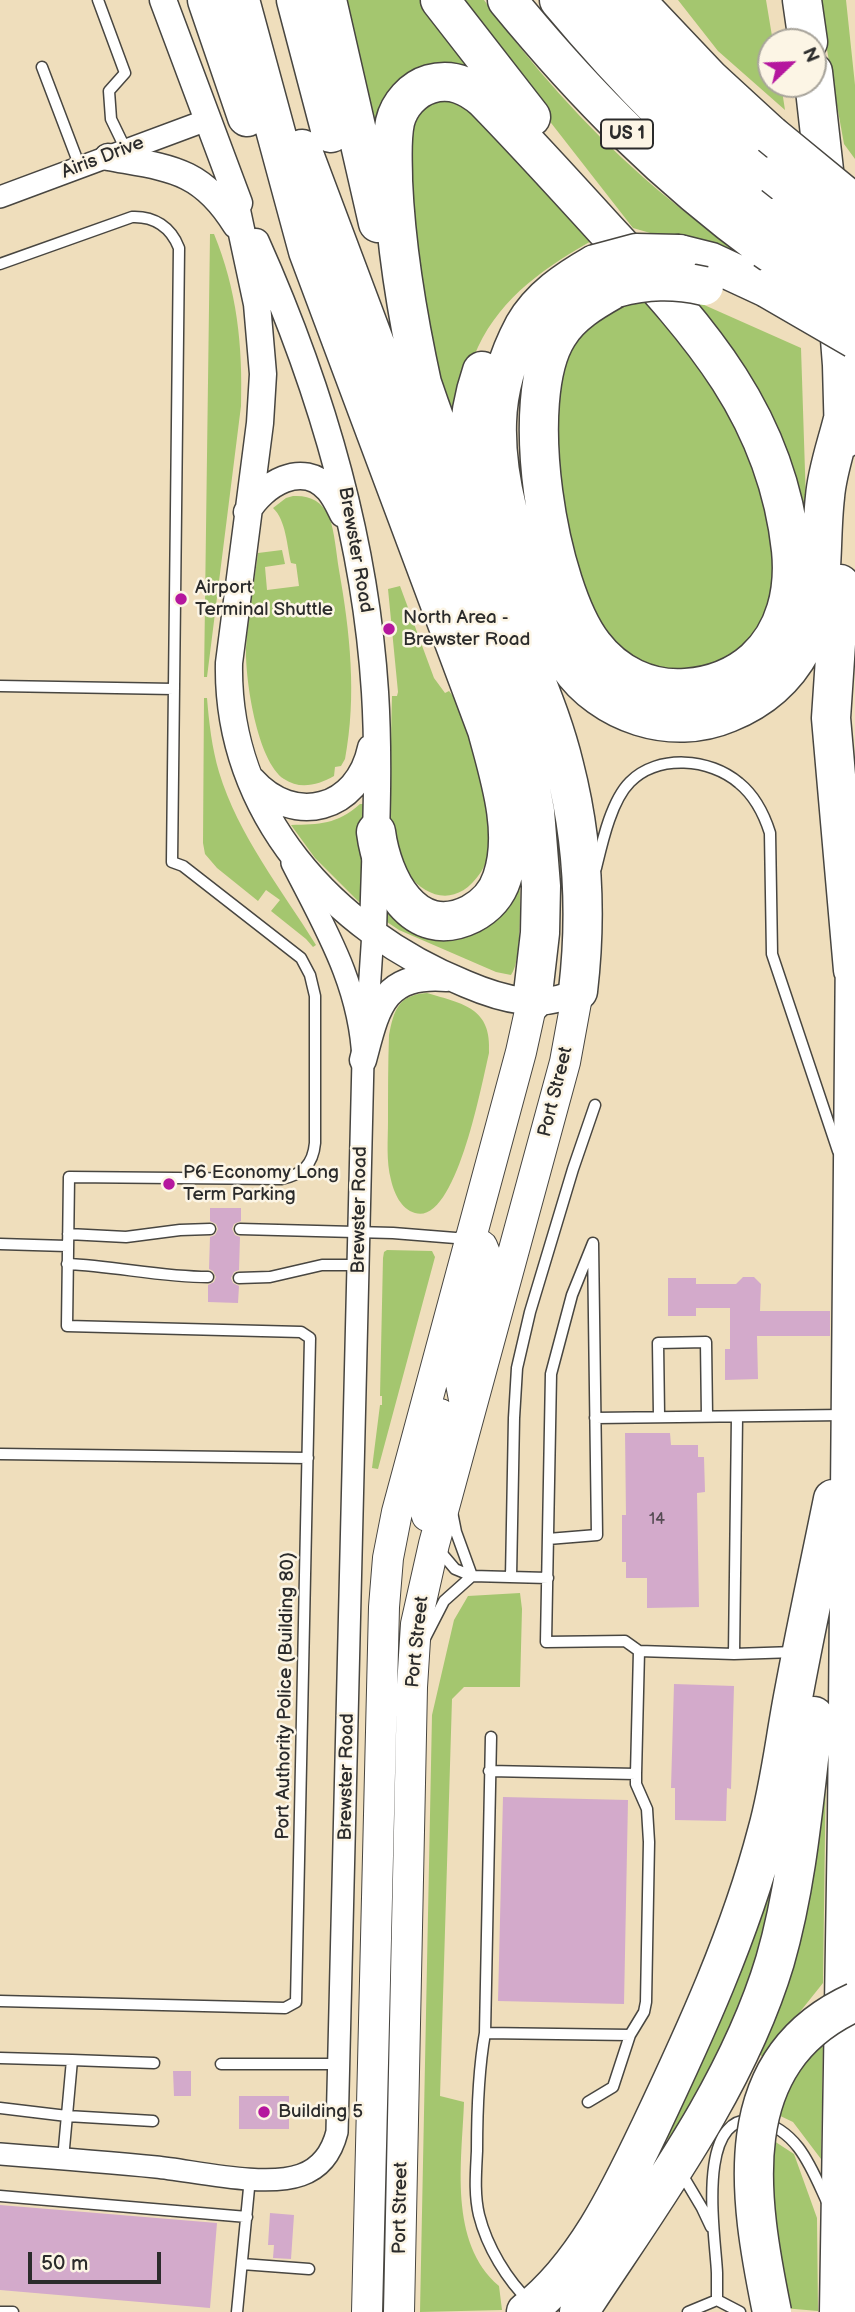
<!DOCTYPE html>
<style>
body{margin:0}
#map{position:relative;width:855px;height:2312px;overflow:hidden;background:#efdebc;font-family:"Balsamiq Sans",sans-serif}
canvas{display:block}
.north{position:absolute;left:757px;top:28px;width:70px;height:70px;box-sizing:border-box;background:#fcf5e5;border:2px solid #a8a49b;border-radius:50%;rotate:67deg;font-size:19px;font-weight:700;line-height:28px;text-align:center;color:#2b2b2b}
.north::after{content:'';display:block;margin:auto;width:24px;height:32px;background:#b5179e;clip-path:polygon(50% 0,100% 100%,50% 72%,0 100%)}
.scale{position:absolute;left:28px;top:2252px;width:133px;height:32px;box-sizing:border-box;border:4px solid #2b2b2b;border-top:0;padding-left:9px;font-size:21px;line-height:24px;white-space:nowrap;color:#2b2b2b;-webkit-text-stroke:5px #fcf5e5;paint-order:stroke}
</style>
<div id="map">
<canvas width="855" height="2312"></canvas>
<div class="north">N</div>
<div class="scale">50 m</div>
</div>
<script>
const ctx = document.querySelector('canvas').getContext('2d');
ctx.lineJoin = 'round';
function paint(path, color) { ctx.fillStyle = color; ctx.fill(path, 'evenodd'); }
function strokePath(path, color, width, dash) { ctx.strokeStyle = color; ctx.lineWidth = width; ctx.lineCap = dash ? 'butt' : 'round'; ctx.setLineDash(dash || []); ctx.stroke(path); }
function drawText(font, color, halo, rows, align = 'center') {
  ctx.font = font + ' "Balsamiq Sans",sans-serif'; ctx.lineWidth = 5; ctx.setLineDash([]); ctx.textBaseline = 'middle'; ctx.strokeStyle = halo; ctx.fillStyle = color; for (const [text, x, y, turn = 0] of rows) {
    ctx.save(); ctx.translate(x, y); ctx.rotate((+turn || 0) * Math.PI / 180); ctx.textAlign = isNaN(turn) ? turn : align; if (halo) ctx.strokeText(text, 0, 0); ctx.fillText(text, 0, 0); ctx.restore();
  }
}
paint(new Path2D(`
 M341,0H431L499,90L438,63L374,129Z
 M459,0H484C531,65 584,125 644,178C679,209 717,236 754,263L633,228L484,37Z
 M678,0H766L773,42H771V84H781L785,110L718,51Z
 M818,0H846L855,85V159L844,144Z
 M426,96L465,98L595,239C547,266 502,296 478,347C467,370 461,406 454,430L419,292L407,133Z
 M210,234H214C237,290 243,346 241,406L207,677H204Z
 M649,291L701,358L759,469L782,560L771,618L739,658L702,673L641,671L600,639L574,582L555,483V377L579,329Z
 M693,300L801,348L807,533Z
 M293,496C310,495 321,501 329,516C335,533 336,552 339,570C350,632 357,696 345,759L341,766L335,767L334,776C318,785 300,790 284,779C257,761 245,679 246,648C248,617 254,584 258,553L282,550L285,564L265,567L267,590L299,586L296,564L291,563C287,546 286,520 273,508L286,498Z
 M400,586L434,678L445,693L449,691C455,699 464,707 468,716C473,725 474,738 476,747C484,781 502,840 481,872C445,926 395,877 390,830C388,816 390,801 390,787C391,757 391,727 392,696H397L398,692L388,589Z
 M204,698H207C209,723 212,748 219,772C238,835 282,890 316,945L313,947L306,939L271,911L280,900L266,890L258,901L217,868L205,854L203,843Z
 M360,804H363L361,902H359L315,858L291,825C320,824 336,825 360,804Z
 M519,867C520,888 523,961 511,975L496,972L399,930L387,922V906L420,929Z
 M427,993C464,1004 492,1008 489,1053C482,1082 456,1226 415,1213C401,1209 394,1193 391,1180C386,1161 388,1140 388,1121C388,1092 388,1064 389,1035C394,1010 398,995 427,993Z
 M387,1250L432,1251L435,1257L378,1469L372,1468L380,1405H382V1396H380L383,1258L384,1252Z
 M520,1593L522,1609L520,1687H464L452,1699L440,2096L464,2102C462,2161 448,2242 499,2286L502,2310L420,2312L432,1715L454,1620L468,1596Z
 M826,1758L823,1983L763,2058L756,2049Z
 M768,1867L773,1894L762,1942L728,2034L672,2136L646,2155Z
 M823,2045L821,2159L793,2122L774,2113L803,2058Z
 M771,2139L794,2154L817,2218L818,2311L783,2308L764,2208Z`), '#a4c66f');
paint(new Path2D(`
 M210,1208H241V1221L234,1224L232,1229L235,1235L240,1237L239,1270L234,1272L231,1278L233,1283L239,1286L238,1303L208,1302V1285L214,1282L216,1277L213,1271L209,1269L210,1237L215,1235L218,1229L216,1224L210,1221Z
 M743,1277H754L761,1284L760,1311H830V1336H757L758,1379L725,1380V1349H730V1308H696V1316H668V1278H696V1284H736Z
 M625,1433H670L671,1445H698V1457H704L705,1492L697,1493L699,1607L647,1608V1578H626V1562H622V1515H626Z
 M674,1684L734,1686L731,1789L727,1788L726,1821L675,1820V1788H671Z
 M503,1797L628,1800L624,2004L498,2001Z
 M173,2071H191V2096H174Z
 M239,2096H289V2129H239Z
 M0,2205L217,2223L210,2308L0,2290Z
 M270,2213L294,2215L291,2259L273,2258L274,2245H268Z`), '#d3aacb');
const service = new Path2D(`
 M98,0L125,73L109,91L111,119L126,150
 M42,67L80,167
 M0,264L132,217C154,216 171,227 179,248L172,862L183,866L301,958L310,975L315,996V1143C313,1165 302,1175 281,1179L69,1177L67,1326L301,1332L310,1338L296,2002L285,2008L0,2001
 M0,686L174,689
 M596,868C602,843 611,801 630,782C658,754 710,758 739,783C755,796 764,814 770,833L772,954L838,1151
 M240,1229L393,1233L468,1239
 M68,1234L126,1237L180,1230L210,1229
 M0,1244L67,1246
 M67,1264C115,1266 161,1277 208,1277
 M239,1278L270,1277L322,1265H359
 M659,1415L658,1343L706,1342L707,1416
 M737,1417L734,1654L795,1652
 M595,1418L844,1415
 M0,1454L308,1458
 M452,1512L456,1532L472,1576
 M548,1539L597,1535L593,1243L572,1295L551,1374L546,1642L625,1641L639,1651L734,1654
 M438,1549L455,1569L472,1576L548,1578
 M511,1577L514,1418L517,1368L530,1312L573,1169L595,1105
 M424,1640L444,1601L472,1576
 M491,1737L485,2033C478,2072 477,2111 477,2151C476,2172 474,2194 479,2215C487,2247 507,2280 530,2302
 M489,1771L636,1774
 M485,2033L630,2035L644,2012L646,2002L649,1842L647,1809L636,1784V1774L639,1651
 M0,2058L72,2060L63,2159
 M72,2060L154,2063
 M221,2064H340
 M588,2102L613,2087L630,2035
 M0,2108L67,2116L153,2121
 M680,2171L702,2208L711,2227
 M0,2196L247,2217
 M242,2264L309,2269
 M717,2300L740,2312
 M0,2312H13
 M237,2312L250,2178
 M688,2312L717,2300C717,2291 717,2282 717,2273C716,2241 693,2108 758,2121C799,2130 812,2170 828,2204`);
const minor = new Path2D(`
 M0,197L207,120
 M367,1023L373,932
 M0,2154C52,2158 104,2162 156,2167C195,2171 265,2188 301,2175C321,2168 332,2152 337,2132L363,1060C360,985 325,928 292,863`);
const tertiary = new Path2D(`
 M163,0L239,203
 M108,157C168,168 201,168 236,225
 M232,187L257,304L263,374L260,423L229,663C226,813 333,930 466,984C501,999 543,1011 578,991
 M256,242C320,385 365,535 375,692C380,772 375,852 373,932
 M247,512C262,485 303,459 329,490C335,497 339,506 343,514
 M252,780C294,827 358,810 371,748
 M363,1060C377,1007 383,973 447,978`);
const secondary = new Path2D(`
 M467,1415L458,1368L487,1258L482,1246L470,1239
 M427,1516L424,1506L440,1414
 M367,2312L384,1607L388,1558L397,1512L521,1052L532,1002
 M399,2312L412,1687L416,1624L434,1544L565,1062L578,991`);
const motorway = new Path2D(`
 M207,0L247,117
 M240,0L308,251L487,730C499,775 518,832 502,878C497,894 486,906 471,914C413,943 382,878 376,832
 M296,0L331,133
 M327,0L378,223
 M440,0L531,117
 M507,0C586,96 664,175 765,249
 M559,0C625,79 697,152 777,217
 M599,0L694,101L774,175
 M635,0L710,79L771,135
 M802,0L808,42
 M813,72L828,206
 M302,149L493,658L525,759L535,811L541,886L540,933L532,1002
 M679,254L711,262L767,288
 M595,264C567,280 540,298 524,326C508,356 498,389 497,422C495,482 515,542 536,597C545,620 554,644 568,664C602,714 672,737 728,713C760,700 786,678 802,648C827,601 819,548 825,497C827,470 838,441 844,415
 M837,300L842,365L844,439
 M415,362C447,462 490,557 526,655C540,691 555,727 564,765C583,839 587,915 578,991
 M423,388C408,320 396,251 393,181C393,162 391,141 395,122C399,105 413,89 430,84C451,78 468,85 484,99C525,141 565,185 605,229C695,327 776,411 791,550C795,590 786,632 755,660C736,677 712,686 686,688C649,691 615,674 593,645C548,587 517,399 558,335C571,313 595,300 616,288
 M473,487C465,447 469,409 482,371
 M840,584L831,718L853,970
 M526,2312C584,2267 619,2193 650,2128C695,2033 740,1935 767,1832C780,1786 785,1738 794,1692C806,1627 820,1563 833,1499
 M579,2312C651,2202 737,2088 775,1961C798,1881 804,1798 814,1716
 M839,2312L847,1821L855,945`);
strokePath(service, '#484641', 13);
strokePath(minor, '#484641', 24);
strokePath(tertiary, '#484641', 29);
strokePath(secondary, '#484641', 32);
strokePath(motorway, '#484641', 41);
strokePath(service, '#fff', 10);
strokePath(minor, '#fff', 21);
strokePath(tertiary, '#fff', 26);
strokePath(secondary, '#fff', 30);
strokePath(motorway, '#fff', 38);
const motorwayBridge = new Path2D(`
 M771,135L855,204
 M774,175L855,239
 M777,217L855,275
 M765,249L855,311
 M595,264L636,253L679,254
 M616,288C647,280 673,279 704,286
 M767,288L855,339
 M772,2312C749,2199 725,2061 855,2002`);
strokePath(motorwayBridge, '#484641', 41, []);
strokePath(motorwayBridge, '#fff', 38);
for (const [x, y, r, color] of [
 [181,599,7,"#b5179e"],
 [389,629,7,"#b5179e"],
 [169,1184,7,"#b5179e"],
 [264,2112,7,"#b5179e"]
]) { const dot = new Path2D(); dot.arc(x, y, r, 0, 2 * Math.PI); ctx.fillStyle = color; ctx.fill(dot); strokePath(dot, '#fcf5e5', 2.5); }
drawText('16px', '#554b53', null, [
 ["14",657,1520]
]);
for (const [x, y, w] of [
 [627,134,52]
]) { const box = new Path2D(); box.roundRect(x - w / 2, y - 14.5, w, 29, 5); ctx.fillStyle = '#fcf5e5'; ctx.fill(box); strokePath(box, '#2b2b2b', 2); }
drawText('bold 18px', '#2b2b2b', null, [
 ["US 1",627,134]
]);
drawText('19px', '#2b2b2b', '#fcf5e5', [
 ["Airis Drive",103,158,-21],
 ["Brewster Road",355,550,80],
 ["Port Street",556,1092,-76],
 ["Brewster Road",360,1210,-89],
 ["Port Street",418,1642,-84],
 ["Port Authority Police (Building 80)",286,1696,-89],
 ["Brewster Road",347,1777,-89],
 ["Port Street",401,2208,-89]
]);
drawText('19px', '#2b2b2b', '#fcf5e5', [
 ["Airport",195,588],
 ["Terminal Shuttle",195,610],
 ["North Area -",403,618],
 ["Brewster Road",403,640],
 ["P6 Economy Long",183,1173],
 ["Term Parking",183,1195],
 ["Building 5",278,2112]
], 'left');
</script>
